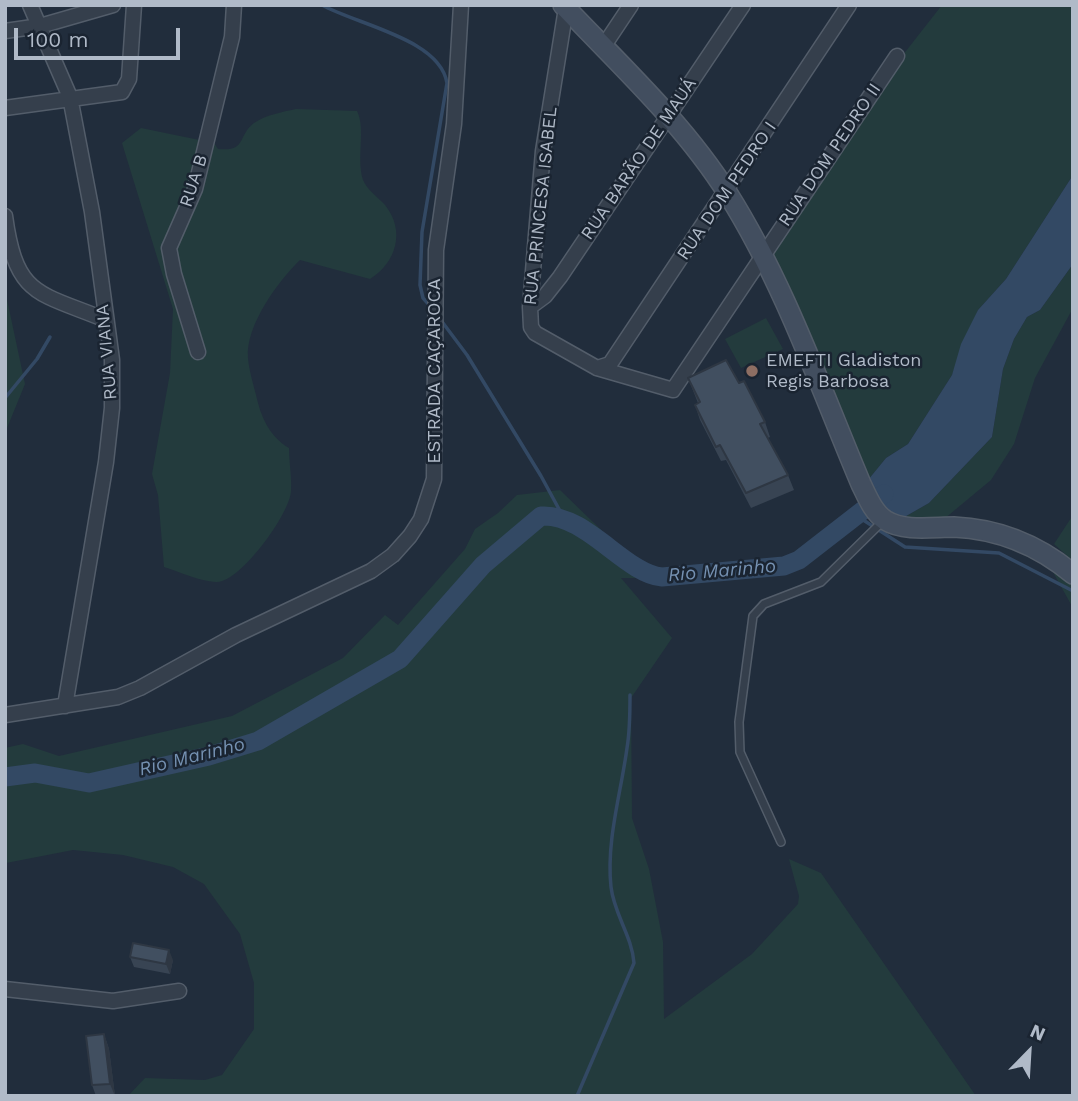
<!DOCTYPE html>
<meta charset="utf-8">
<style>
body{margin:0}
#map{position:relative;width:1078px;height:1101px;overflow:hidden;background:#212d3c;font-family:"Work Sans",sans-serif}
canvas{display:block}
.frame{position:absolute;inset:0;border:7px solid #b0bac8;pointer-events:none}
.north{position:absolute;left:994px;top:1017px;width:70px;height:70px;-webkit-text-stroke:5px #1a2431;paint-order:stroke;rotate:24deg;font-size:19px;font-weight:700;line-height:28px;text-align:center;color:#b0bac8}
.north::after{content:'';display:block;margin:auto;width:24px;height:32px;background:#b0bac8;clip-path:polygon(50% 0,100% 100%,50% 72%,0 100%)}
.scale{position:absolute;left:14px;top:28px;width:166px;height:32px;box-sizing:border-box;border:4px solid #b0bac8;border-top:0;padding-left:9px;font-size:21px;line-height:24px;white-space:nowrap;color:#b0bac8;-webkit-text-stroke:5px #1a2431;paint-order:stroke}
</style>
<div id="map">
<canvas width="1078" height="1101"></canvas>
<div class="frame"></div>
<div class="north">N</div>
<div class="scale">100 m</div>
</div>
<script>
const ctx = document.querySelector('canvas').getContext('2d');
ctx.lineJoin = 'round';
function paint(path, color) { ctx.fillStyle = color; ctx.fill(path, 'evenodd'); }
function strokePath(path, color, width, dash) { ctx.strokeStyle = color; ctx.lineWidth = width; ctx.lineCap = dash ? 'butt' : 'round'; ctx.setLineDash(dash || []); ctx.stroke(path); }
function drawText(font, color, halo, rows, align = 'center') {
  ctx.font = font + ' "Work Sans",sans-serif'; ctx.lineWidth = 5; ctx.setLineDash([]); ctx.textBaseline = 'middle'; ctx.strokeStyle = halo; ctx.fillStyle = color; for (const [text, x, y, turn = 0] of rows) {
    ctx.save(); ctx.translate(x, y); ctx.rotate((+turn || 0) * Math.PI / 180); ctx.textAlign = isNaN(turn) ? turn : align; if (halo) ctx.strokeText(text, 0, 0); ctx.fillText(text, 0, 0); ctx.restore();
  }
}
paint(new Path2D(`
 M942,5H1073V175L1006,279L978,310L952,375L908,444L886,458L868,480L770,260L888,74Z
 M296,109L357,111C366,129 356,157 363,180C367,190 378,197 385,205C406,231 396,263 370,279L300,260C279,280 245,326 248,358C249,370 253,383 256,395C261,417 269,436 289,448C289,462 292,478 291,491C290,514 239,584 216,582C199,581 180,572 164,567L158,495L152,474L170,373L173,309L122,143L141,128L214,143L218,149C247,152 237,136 254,123C266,115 282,112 296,109Z
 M1073,264V308L1035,378L1014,444L991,480L938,524L901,519L929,503L992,437L1003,369L1014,339L1027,317L1040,310Z
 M5,290L25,384L5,433Z
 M766,318L783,349L741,368L725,339Z
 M560,490L627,555L663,578H621L672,638L631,698L632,818L649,869L663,942L664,1019L752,954L798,904L799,896L789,859L821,873L976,1096H128L145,1078L205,1080L222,1075L254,1029V983L240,934L204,884L173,867L123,855L73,850L6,863L5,748L23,744L59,756L232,716L343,658L385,615L398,625L465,549L475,529L498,513L517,495Z
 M1073,515V561L1054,544Z
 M1049,565L1073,586V608Z`), '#233b3d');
paint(new Path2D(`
 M1073,175V264L1040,310L1027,317L1014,339L1003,369L992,437L929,503L901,519L884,509L868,480L886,458L908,444L952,375L961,344L978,310L1006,279Z`), '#334964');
strokePath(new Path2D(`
 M322,5C358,25 440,39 447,83L422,232L420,285L423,298L431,307
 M440,319L467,355L541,476L566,522
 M5,398L37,359L50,337
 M857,516L905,547L999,553L1073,591
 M577,1096L634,963C632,936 614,914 611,887C606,841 621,793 627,748C630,731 630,713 630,695`), '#334964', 3.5);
strokePath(new Path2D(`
 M5,777L35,773L89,783L209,756L258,741L400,659L483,565L541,516C586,513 625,574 662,577L784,566L799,560L884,494`), '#334964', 19);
const lane = new Path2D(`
 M781,842L740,752L739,722L753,616L764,604L821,582L884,520`);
const street = new Path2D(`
 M30,5L70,97L92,212L112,360V408L106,462L65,706
 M566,8L543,151L530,307L531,327L535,333L597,368L673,390L897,56
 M5,31L40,26L113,5
 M603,47L631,5
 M5,108L122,92L129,79L134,5
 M5,216C16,297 38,292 106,320
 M530,307L545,296L560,277L743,5
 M198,352L174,274L169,248L195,189L232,37L234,5
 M597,368L610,364L849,5
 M5,715L118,697L140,688L236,635L371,571L393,555L410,536L421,519L434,479L436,250L454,124L461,5
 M5,989L113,1001L179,991`);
const secondary = new Path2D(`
 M563,5C620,65 684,124 728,194C784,283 820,387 861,484C867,496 873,512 885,520C904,532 933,527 954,527C1000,529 1038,545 1073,574`);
strokePath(lane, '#535d6a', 10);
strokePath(street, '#535d6a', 17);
strokePath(secondary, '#535d6a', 22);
strokePath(lane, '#353f4c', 7);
strokePath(street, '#353f4c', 14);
strokePath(secondary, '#424e5f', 19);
paint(new Path2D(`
 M688,378L739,383L765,422L770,437L768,438L788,475L794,490L751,508L726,460L721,461L700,420L695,405L698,403Z
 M130,957L173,960L170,974L134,967Z
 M104,1034L109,1049L115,1096H96L92,1085Z`), '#384453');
paint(new Path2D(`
 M169,950L173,960L170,974L166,964Z
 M104,1034L109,1049L115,1096L110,1084Z`), '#2e3743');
const building = new Path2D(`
 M726,360L739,383L744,381L765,422L760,424L788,475L746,493L720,445L716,447L695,405L700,402L688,378Z
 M133,943L169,950L166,964L130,957Z
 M104,1034L110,1084L92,1085L86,1036Z`);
paint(building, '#414f60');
strokePath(building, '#2e3743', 2);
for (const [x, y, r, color] of [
 [752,371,7,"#8d6e63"]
]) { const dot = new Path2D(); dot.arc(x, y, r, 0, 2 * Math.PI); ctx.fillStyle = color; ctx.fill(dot); strokePath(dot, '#1a2431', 2.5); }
drawText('18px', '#b0bac8', '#1a2431', [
 ["RUA DOM PEDRO II",830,155,-56],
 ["RUA BARÃO DE MAUÁ",639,159,-56],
 ["RUA B",194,181,-72],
 ["RUA DOM PEDRO I",727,191,-56],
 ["RUA PRINCESA ISABEL",541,206,-84],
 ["RUA VIANA",107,352,-95],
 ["ESTRADA CAÇAROCA",435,371,-90]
]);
drawText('18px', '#b0bac8', '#1a2431', [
 ["EMEFTI Gladiston",766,361],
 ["Regis Barbosa",766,382]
], 'left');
drawText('italic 19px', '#7591b2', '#1a2431', [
 ["Rio Marinho",722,571,-5],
 ["Rio Marinho",192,757,-14]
]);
</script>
